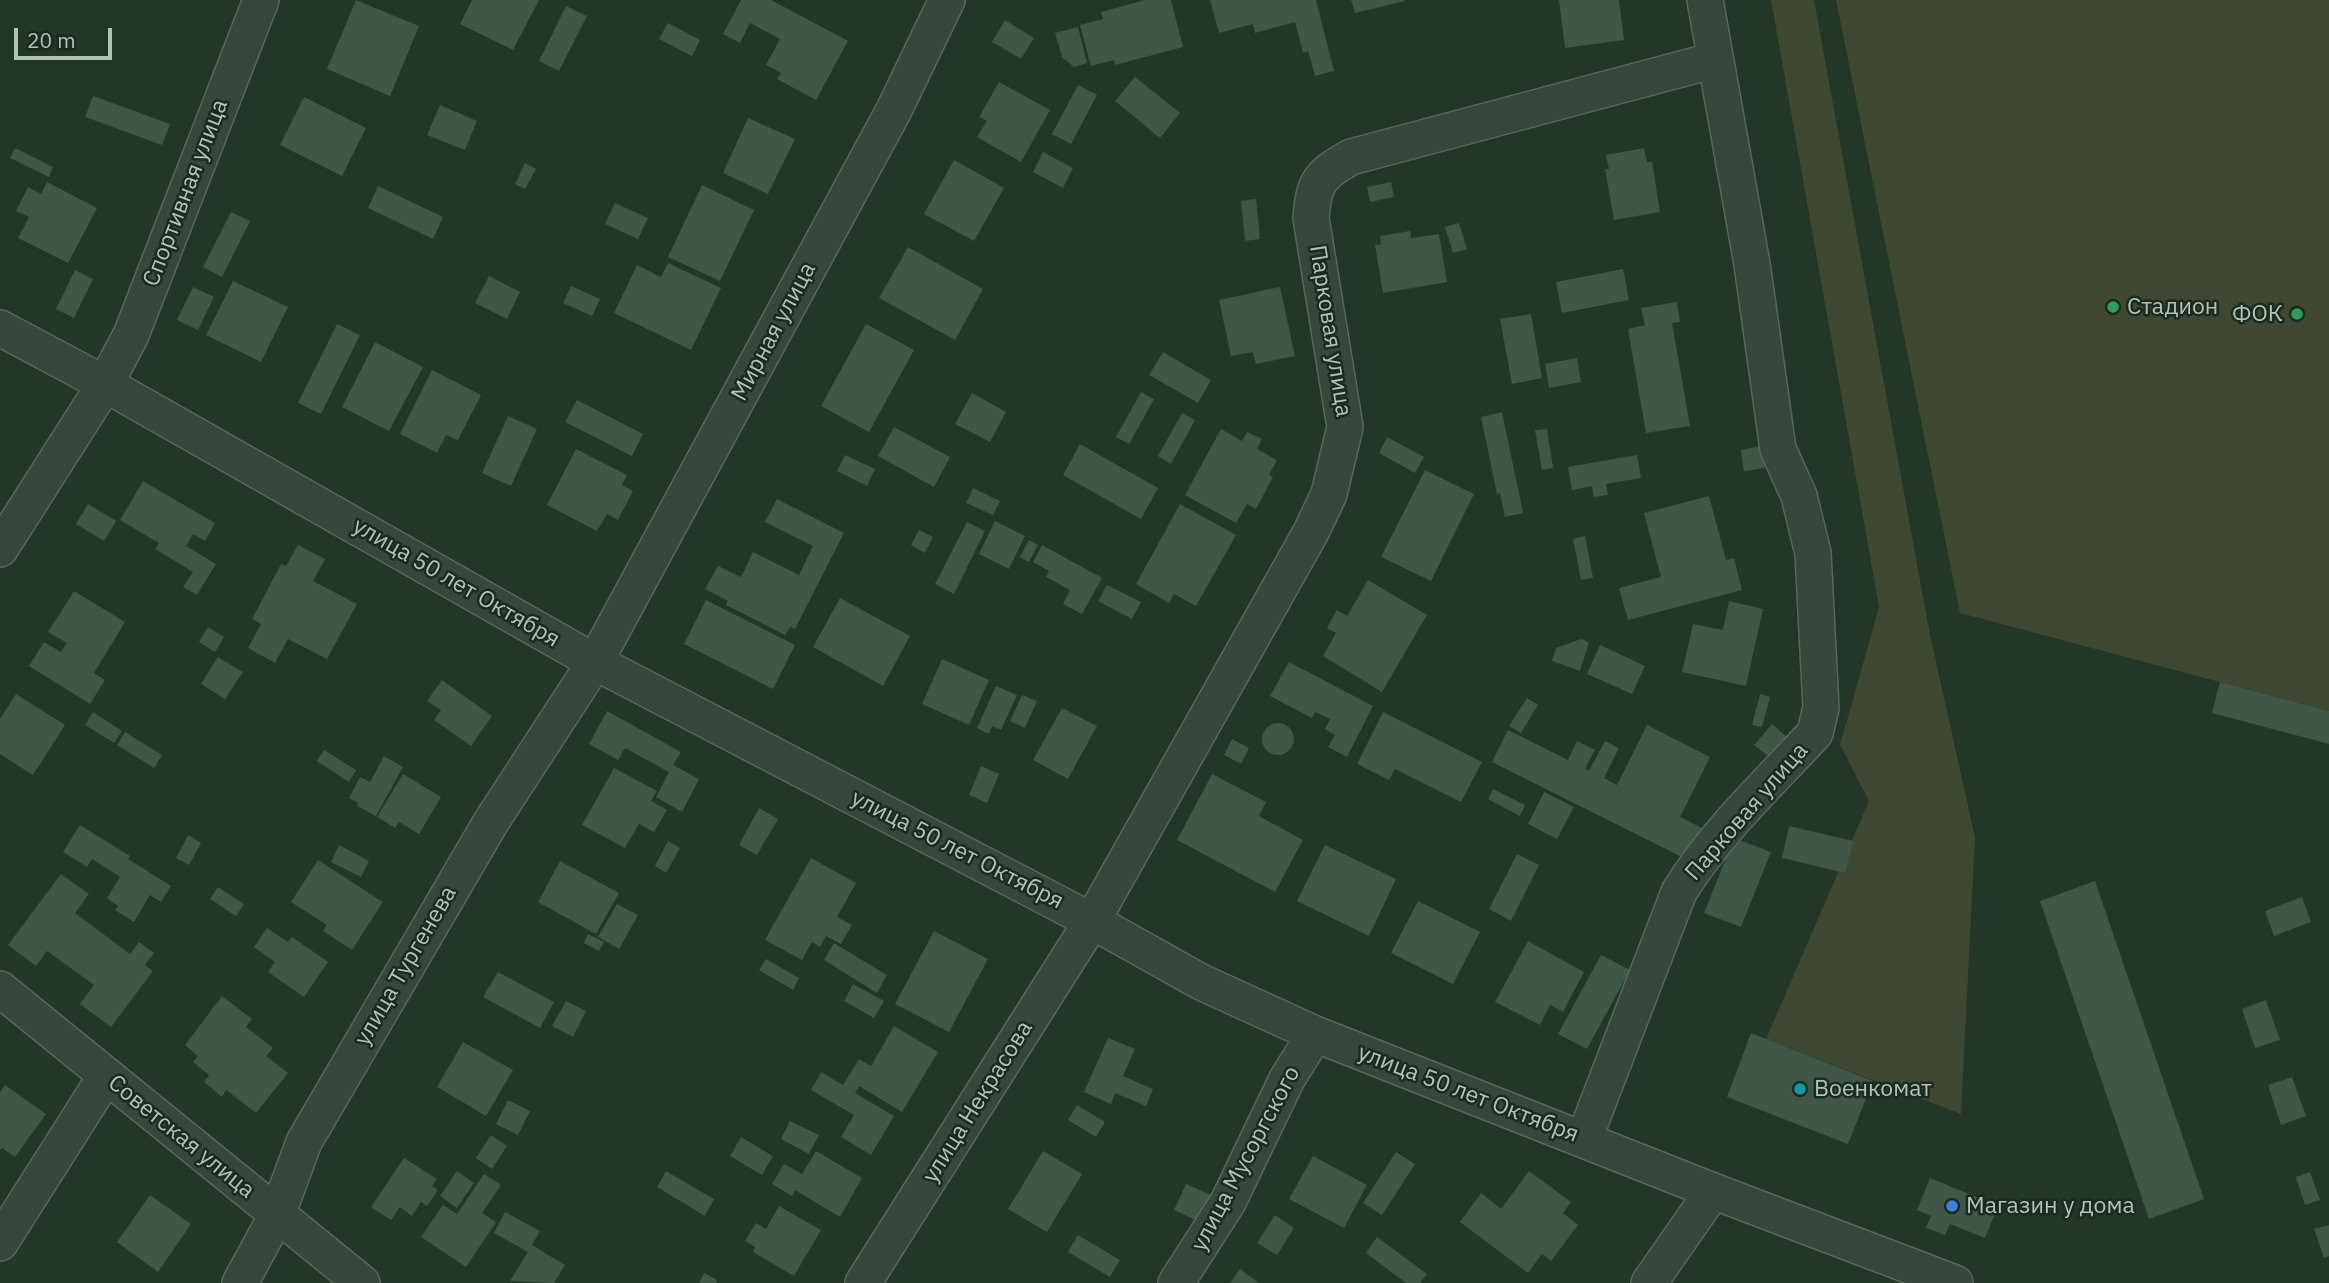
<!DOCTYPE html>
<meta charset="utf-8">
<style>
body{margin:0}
#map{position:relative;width:2329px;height:1283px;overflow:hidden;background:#243628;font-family:"IBM Plex Sans",sans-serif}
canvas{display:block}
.scale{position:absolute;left:14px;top:28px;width:98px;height:32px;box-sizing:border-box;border:4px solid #b2c3b7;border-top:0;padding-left:9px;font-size:21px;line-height:24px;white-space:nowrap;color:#b2c3b7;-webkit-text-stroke:5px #1c2b20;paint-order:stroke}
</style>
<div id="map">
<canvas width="2329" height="1283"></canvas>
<div class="scale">20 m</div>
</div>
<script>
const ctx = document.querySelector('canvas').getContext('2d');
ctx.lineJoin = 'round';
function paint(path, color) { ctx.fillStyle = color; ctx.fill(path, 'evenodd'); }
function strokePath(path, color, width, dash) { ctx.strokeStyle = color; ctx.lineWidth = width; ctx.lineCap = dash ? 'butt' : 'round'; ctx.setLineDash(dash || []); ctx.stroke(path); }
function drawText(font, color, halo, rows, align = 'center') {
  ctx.font = font + ' "IBM Plex Sans",sans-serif'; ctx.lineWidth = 5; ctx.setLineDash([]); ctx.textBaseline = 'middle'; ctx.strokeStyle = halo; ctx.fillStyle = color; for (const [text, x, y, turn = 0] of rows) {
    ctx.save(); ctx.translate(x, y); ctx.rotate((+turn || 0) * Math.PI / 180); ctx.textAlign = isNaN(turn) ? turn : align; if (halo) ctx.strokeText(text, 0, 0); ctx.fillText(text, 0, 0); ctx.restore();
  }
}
paint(new Path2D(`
 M1771,0H1814L1930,635L1975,837L1961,1114L1766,1039L1869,801L1840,745L1879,607Z
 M1836,0H2329V711L1960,613Z`), '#3e4833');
paint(new Path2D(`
 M356,0L419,26L390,96L327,69Z
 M472,0H539L513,50L460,24Z
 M741,0H771L848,41L816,100L777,79L781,73L766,65L780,39L750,23L740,43L723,34Z
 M1145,0H1171L1183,47L1115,65L1114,60L1091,66L1080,25L1103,19L1101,12Z
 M1210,0H1316L1334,71L1315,76L1308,51L1303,53L1295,22L1255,33L1253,24L1219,33Z
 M1351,0H1404L1405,1L1355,13Z
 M1559,0H1619L1624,40L1565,48Z
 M566,6L587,16L559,71L539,61Z
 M1005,20L1034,38L1021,59L992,42Z
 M668,23L700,40L692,56L659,39Z
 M1078,27L1087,63L1074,67L1062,57L1055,33Z
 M1135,77L1180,113L1160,138L1115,101Z
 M999,82L1050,110L1021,162L977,137L987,121L979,117Z
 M1078,85L1097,95L1071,144L1052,134Z
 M93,96L170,124L162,145L85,117Z
 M304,97L366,128L342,176L280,145Z
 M440,105L477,121L465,150L427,135Z
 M748,118L795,139L768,194L723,173Z
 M15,148L53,167L49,177L10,158Z
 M1644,148L1647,162H1652L1660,212L1614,220L1605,169H1609L1606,155Z
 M1043,152L1073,168L1063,188L1033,172Z
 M954,160L1004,188L974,241L924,214Z
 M525,163L536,169L525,189L515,184Z
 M47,182L97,208L68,263L18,238L29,217L16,211L28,187L41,194Z
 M1391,182L1394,197L1370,202L1367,187Z
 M702,185L754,210L720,281L668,257Z
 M378,186L443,217L433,239L368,208Z
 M1256,199L1260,239L1245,241L1241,201Z
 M615,203L648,218L638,239L605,224Z
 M231,212L250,221L222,277L203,267Z
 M1459,223L1467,249L1453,253L1445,227Z
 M1410,231L1411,238L1439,234L1447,282L1383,293L1375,245L1381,244L1380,236Z
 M908,247L983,289L955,340L879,298Z
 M668,263L721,288L691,350L614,313L637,265L661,277Z
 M1623,269L1629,300L1562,313L1556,282Z
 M75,270L93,279L74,318L56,309Z
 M489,276L520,292L507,319L475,303Z
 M233,281L288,307L261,362L206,335Z
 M571,286L600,299L592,316L563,303Z
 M193,287L214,297L198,330L177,320Z
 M1280,287L1295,356L1256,364L1253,352L1231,356L1219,300Z
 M1677,302L1680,322L1672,323L1690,426L1646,433L1628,329L1645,325L1641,308Z
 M1531,314L1542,378L1512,384L1500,319Z
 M337,324L360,335L321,414L298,403Z
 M866,324L914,350L869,432L821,406Z
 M375,342L423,367L389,431L342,407Z
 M1163,352L1211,380L1198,403L1149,375Z
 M1577,358L1581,382L1549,388L1545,364Z
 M432,370L481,395L458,440L446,435L437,453L400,434Z
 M1141,392L1154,399L1129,444L1116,437Z
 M972,393L1006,412L990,442L955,424Z
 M577,400L643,434L632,456L565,422Z
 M1502,412L1523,513L1505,517L1500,493L1497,494L1481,417Z
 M1182,413L1195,420L1171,464L1158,456Z
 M508,416L537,429L511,486L482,473Z
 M894,427L950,457L934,487L878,456Z
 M1221,429L1242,441L1247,432L1262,439L1257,449L1277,460L1269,475L1273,477L1256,509L1247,504L1236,523L1185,495Z
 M1547,429L1553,468L1542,470L1535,430Z
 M1387,437L1424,457L1415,473L1379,453Z
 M1080,444L1158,488L1141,519L1063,475Z
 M1761,446L1765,468L1744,471L1741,450Z
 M576,449L627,475L622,485L633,491L618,520L607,514L597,531L547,505Z
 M845,455L875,469L867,486L837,471Z
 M1637,455L1641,478L1606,484L1608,495L1594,497L1592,486L1572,490L1568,467Z
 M1425,470L1474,494L1431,581L1381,557Z
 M143,481L215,523L205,541L193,534L186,546L216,564L197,595L183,587L193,572L155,549L159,543L120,520Z
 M973,488L1000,501L993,515L966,503Z
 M1709,496L1726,560L1734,558L1742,590L1628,620L1619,588L1661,577L1644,513Z
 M777,499L844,533L795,629L790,627L785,635L726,605L728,601L705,589L718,566L741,577L753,552L799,575L813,546L765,522Z
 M88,504L116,521L104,541L76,524Z
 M1180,504L1236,535L1196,606L1174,594L1169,603L1136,584Z
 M995,521L1025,536L1009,569L979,554Z
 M967,522L985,531L954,594L935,584Z
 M919,530L933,537L925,553L911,545Z
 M1585,536L1593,578L1581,580L1573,539Z
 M1029,540L1038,545L1029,562L1020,557Z
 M298,545L325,559L313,581L357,604L327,659L288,639L275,663L248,648L261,624L252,619L281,564L286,566Z
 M1042,545L1102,578L1082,614L1063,604L1070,590L1046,577L1049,571L1033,562Z
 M1368,580L1427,615L1382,692L1323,656L1336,633L1327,628L1337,610L1347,616Z
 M1107,585L1141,602L1132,619L1098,601Z
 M74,591L125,622L94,673L105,680L90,704L29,666L44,642L61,652L67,643L48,632Z
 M840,598L910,636L883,686L813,647Z
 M706,600L795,645L773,689L684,644Z
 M1729,601L1763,609L1746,686L1682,672L1693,624L1723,630Z
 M208,627L224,637L215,652L199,642Z
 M1581,639L1589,642L1580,671L1552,661L1556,648Z
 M1600,645L1645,666L1632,694L1587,674Z
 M218,657L243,672L225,699L201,684Z
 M942,659L989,680L969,725L922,704Z
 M1289,662L1373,706L1347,757L1328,747L1335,735L1325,729L1330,719L1315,712L1312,718L1270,696Z
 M442,680L492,716L471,746L434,720L441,710L427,701Z
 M2220,682L2329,711V744L2212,713Z
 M996,686L1017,695L1001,730L992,726L989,734L977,728Z
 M16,694L65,725L33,775L0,754V719Z
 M1760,694L1770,697L1762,727L1752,725Z
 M1022,695L1037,701L1025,728L1010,721Z
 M1527,698L1538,705L1521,733L1509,726Z
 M1062,708L1097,726L1068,779L1033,760Z
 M607,711L681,752L673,765L699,779L682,812L656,797L669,772L625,748L618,760L589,744Z
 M93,712L122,731L114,743L85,725Z
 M1383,712L1482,762L1461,802L1395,769L1389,780L1357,764Z
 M1262 739a16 16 0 1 1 32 0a16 16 0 1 1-32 0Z
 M1772,724L1788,738L1770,758L1754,745Z
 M1647,725L1710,757L1680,817L1706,830L1682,857L1492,762L1508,730L1568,760L1577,741L1595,750L1585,769L1589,771L1605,741L1619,748L1604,778L1617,785Z
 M125,732L162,755L154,768L117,745Z
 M1232,739L1249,748L1241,764L1224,755Z
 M324,750L356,770L349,782L317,761Z
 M384,756L403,767L376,816L357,806L358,803L349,798L360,777L370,782Z
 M981,766L999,774L987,803L969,795Z
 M614,768L657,791L651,801L667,810L654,832L639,824L625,848L582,825Z
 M403,774L441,797L419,834L399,822L395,828L377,817Z
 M1212,774L1266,802L1259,816L1303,840L1275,892L1177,840Z
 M1493,789L1525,805L1520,816L1488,799Z
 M1544,792L1574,807L1557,839L1528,824Z
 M759,808L778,819L757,855L739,845Z
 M80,825L130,856L128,859L171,886L161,902L150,895L134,922L115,910L118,906L107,898L120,877L92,859L87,867L63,852Z
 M1789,826L1853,841L1845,873L1782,858Z
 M188,835L201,843L189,865L176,858Z
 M1734,838L1771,852L1741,927L1704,913Z
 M668,841L680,848L666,873L655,866Z
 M339,845L369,861L361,877L331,862Z
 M1325,845L1396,879L1369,936L1297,901Z
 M1517,854L1539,865L1511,921L1489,909Z
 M811,858L856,883L837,917L852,925L841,944L826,936L820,947L812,942L802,960L765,940Z
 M318,860L383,902L352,950L323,931L327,925L291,902Z
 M560,861L619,893L596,934L538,902Z
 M61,874L89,894L75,913L130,954L139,942L154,953L145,965L153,971L111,1027L80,1004L94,985L47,951L36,966L8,945Z
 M2095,881L2204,1199L2149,1219L2040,901Z
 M218,887L244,904L236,916L210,899Z
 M2302,897L2311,922L2274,936L2265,911Z
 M1418,901L1480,932L1453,984L1391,953Z
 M617,904L638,915L619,949L598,937Z
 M267,928L288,942L292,937L328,962L304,997L268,972L275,962L254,947Z
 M934,931L988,959L949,1032L895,1004Z
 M588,934L604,942L599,951L584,943Z
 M1528,941L1584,972L1563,1012L1550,1005L1540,1025L1495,1002Z
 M834,943L887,975L877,993L824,960Z
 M1601,955L1630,970L1587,1049L1558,1034Z
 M766,959L799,978L793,990L759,970Z
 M498,972L554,1002L540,1028L483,997Z
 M853,984L884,1001L874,1018L844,1001Z
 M222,996L252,1019L246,1027L273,1048L266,1056L288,1073L256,1113L226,1090L222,1097L204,1082L209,1075L193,1062L198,1056L185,1045Z
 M2266,1000L2280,1040L2255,1048L2242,1009Z
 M566,1001L586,1011L573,1037L552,1026Z
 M894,1026L938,1052L902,1112L859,1086L855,1093L894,1116L871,1155L841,1137L854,1115L811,1090L821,1072L843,1085L859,1059L871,1066Z
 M1751,1033L1873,1081L1848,1144L1727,1097Z
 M1108,1038L1135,1049L1123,1076L1153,1089L1146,1106L1115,1093L1111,1104L1084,1092Z
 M463,1042L513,1070L486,1116L437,1087Z
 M2292,1077L2306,1116L2281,1125L2268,1085Z
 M5,1085L46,1114L15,1157L2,1148L0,1150V1092Z
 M508,1100L530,1111L518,1135L496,1124Z
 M1077,1105L1105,1122L1096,1137L1068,1120Z
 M790,1121L819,1135L809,1154L781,1139Z
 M491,1135L507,1146L492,1169L476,1158Z
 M741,1137L773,1156L762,1175L730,1156Z
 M816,1151L862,1178L840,1217L795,1190L792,1196L772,1184L784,1164L802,1174Z
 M1043,1151L1082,1174L1047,1232L1008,1209Z
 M1396,1152L1415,1164L1382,1215L1363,1203Z
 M1313,1156L1367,1185L1344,1228L1289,1199Z
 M404,1158L437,1179L432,1186L438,1190L427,1206L421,1202L412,1216L400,1207L391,1220L371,1207Z
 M457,1171L474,1183L457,1208L440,1196Z
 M666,1171L714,1199L705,1216L657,1187Z
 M1529,1171L1571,1202L1563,1213L1578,1225L1551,1261L1542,1254L1528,1273L1460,1222L1481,1193L1501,1209Z
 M2310,1172L2320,1200L2305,1205L2296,1177Z
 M484,1174L501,1185L482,1213L496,1222L466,1267L421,1237L443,1205L457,1214Z
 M1930,1178L1998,1206L1985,1238L1950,1224L1945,1235L1926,1228L1931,1216L1917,1210Z
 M1186,1184L1216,1197L1204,1224L1174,1210Z
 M150,1195L191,1224L158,1272L117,1242Z
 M779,1206L821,1230L794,1276L753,1252L755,1247L745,1241L756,1223L766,1229Z
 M505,1212L540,1231L532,1245L565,1265L554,1283L510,1281L528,1252L494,1233Z
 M1275,1215L1294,1228L1277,1255L1257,1243Z
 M2329,1225V1256L2324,1258L2314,1229Z
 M1078,1235L1120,1260L1110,1277L1068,1252Z
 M1377,1237L1427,1274L1420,1283H1406L1366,1253Z
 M1240,1269L1259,1283H1230Z
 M704,1273L717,1280L716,1283H699Z`), '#405646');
const minor = new Path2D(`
 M0,328L105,384L595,662L1092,921L1201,982L1315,1034L1713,1191L1955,1283
 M0,549L105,384L131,335L261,0
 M0,989L362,1283
 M1584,1139L1679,892C1715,833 1768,784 1815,733L1821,708L1813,553L1799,496L1778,449L1752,264L1705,0
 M0,1243L106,1076
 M240,1283L277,1215L304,1142L491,822L595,662L894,110L947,0
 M863,1283L1092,921L1311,532L1329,494L1345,427L1311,218C1314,182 1319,175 1351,157L1715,60
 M1176,1283L1228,1202L1287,1079L1315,1034
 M1649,1283L1713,1191`);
strokePath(minor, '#57675c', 38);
strokePath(minor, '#37473b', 35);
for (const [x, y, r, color] of [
 [2113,307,7,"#2e9e5b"],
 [2297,314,7,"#2e9e5b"],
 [1800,1089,7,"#0f9aa8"],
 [1952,1206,7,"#3f7fe0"]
]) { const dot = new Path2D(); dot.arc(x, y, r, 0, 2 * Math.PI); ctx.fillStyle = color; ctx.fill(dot); strokePath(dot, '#1c2b20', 2.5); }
drawText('23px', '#b2c3b7', '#1c2b20', [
 ["Спортивная улица",186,193,-69],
 ["Парковая улица",1330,331,81],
 ["Мирная улица",774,332,-62],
 ["улица 50 лет Октября",456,583,30],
 ["Парковая улица",1747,812,-49],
 ["улица 50 лет Октября",957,850,27],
 ["улица Тургенева",406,966,-60],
 ["улица 50 лет Октября",1468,1094,21],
 ["улица Некрасова",978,1102,-58],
 ["Советская улица",181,1137,39],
 ["улица Мусоргского",1246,1159,-62]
]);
drawText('23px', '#b2c3b7', '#1c2b20', [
 ["Стадион",2127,307],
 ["ФОК",2283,314,"right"],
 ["Военкомат",1814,1089],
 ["Магазин у дома",1966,1206]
], 'left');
</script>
